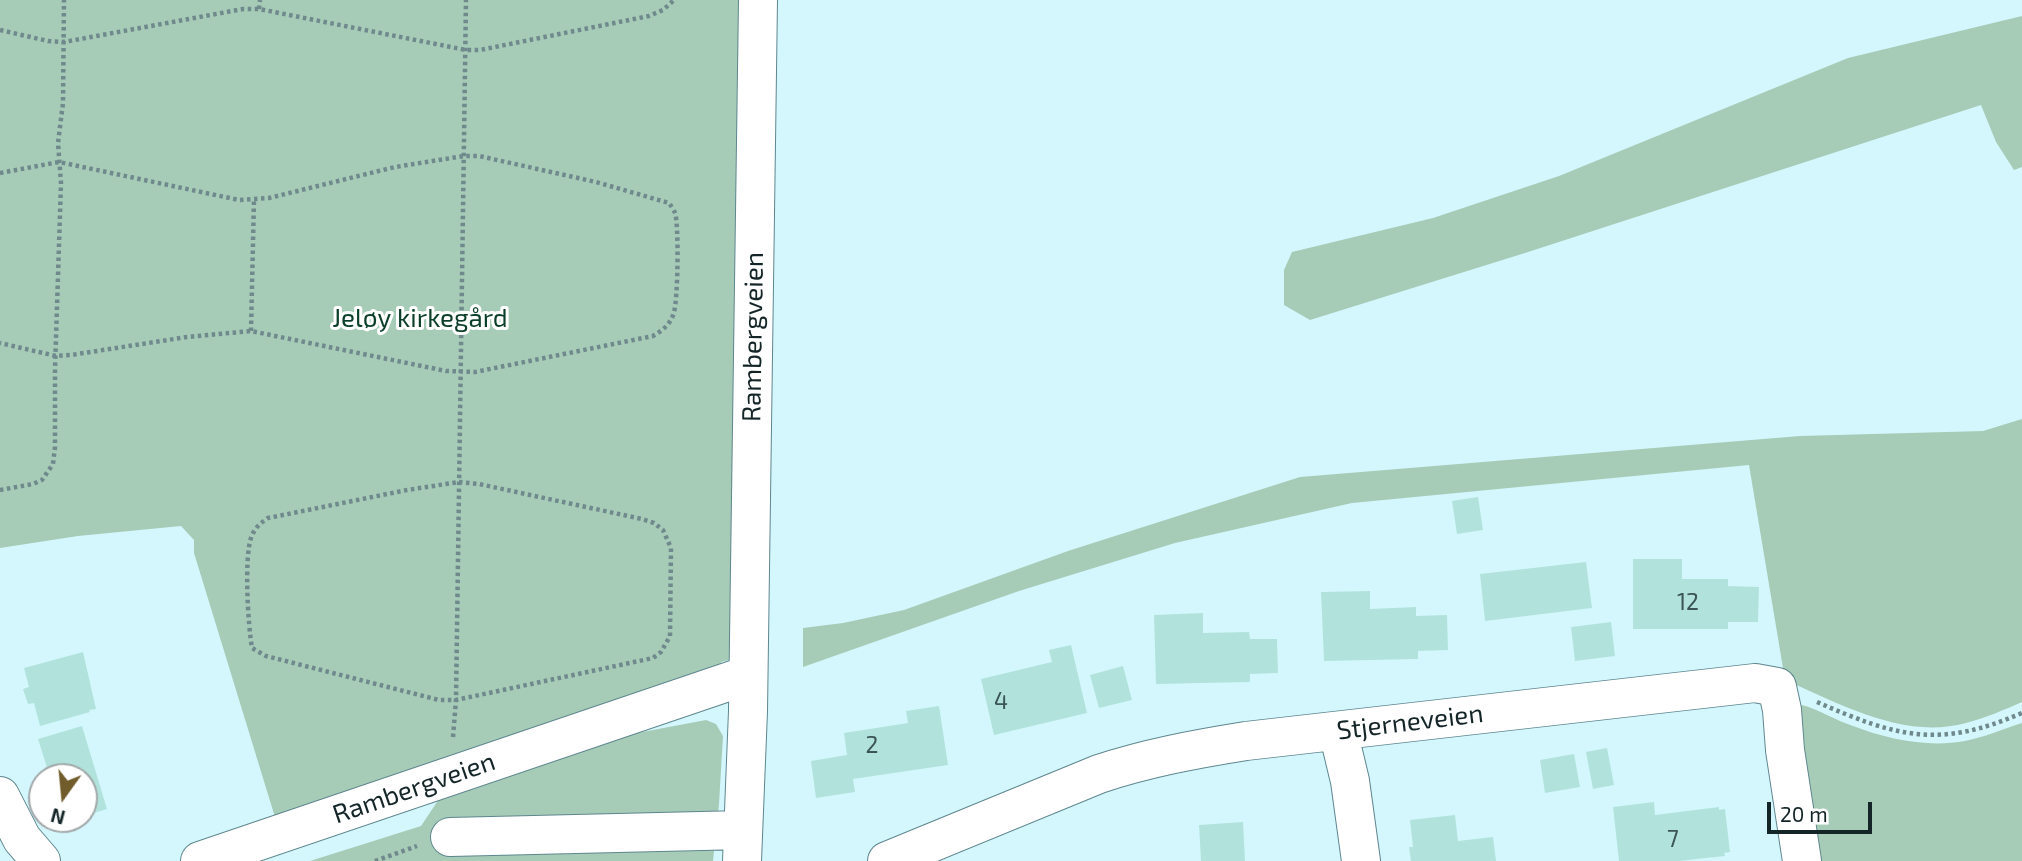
<!DOCTYPE html>
<meta charset="utf-8">
<style>
body{margin:0}
#map{position:relative;width:2022px;height:861px;overflow:hidden;background:#d4f7fd;font-family:"Exo 2",sans-serif}
canvas{display:block}
.north{position:absolute;left:28px;top:763px;width:70px;height:70px;box-sizing:border-box;background:#fff;border:2px solid #a1a8a9;border-radius:50%;rotate:195deg;font-size:19px;font-weight:700;line-height:28px;text-align:center;color:#142528}
.north::after{content:'';display:block;margin:auto;width:24px;height:32px;background:#715c2b;clip-path:polygon(50% 0,100% 100%,50% 72%,0 100%)}
.scale{position:absolute;left:1767px;top:802px;width:105px;height:32px;box-sizing:border-box;border:4px solid #142528;border-top:0;padding-left:9px;font-size:21px;line-height:24px;white-space:nowrap;color:#142528;-webkit-text-stroke:5px #fff;paint-order:stroke}
</style>
<div id="map">
<canvas width="2022" height="861"></canvas>
<div class="north">N</div>
<div class="scale">20 m</div>
</div>
<script>
const ctx = document.querySelector('canvas').getContext('2d');
ctx.lineJoin = 'round';
function paint(path, color) { ctx.fillStyle = color; ctx.fill(path, 'evenodd'); }
function strokePath(path, color, width, dash) { ctx.strokeStyle = color; ctx.lineWidth = width; ctx.lineCap = dash ? 'butt' : 'round'; ctx.setLineDash(dash || []); ctx.stroke(path); }
function drawText(font, color, halo, rows, align = 'center') {
  ctx.font = font + ' "Exo 2",sans-serif'; ctx.lineWidth = 6; ctx.setLineDash([]); ctx.textBaseline = 'middle'; ctx.strokeStyle = halo; ctx.fillStyle = color; for (const [text, x, y, turn = 0] of rows) {
    ctx.save(); ctx.translate(x, y); ctx.rotate((+turn || 0) * Math.PI / 180); ctx.textAlign = isNaN(turn) ? turn : align; if (halo) ctx.strokeText(text, 0, 0); ctx.fillText(text, 0, 0); ctx.restore();
  }
}
paint(new Path2D(`
 M0,0H739L732,579L729,660L721,662L722,672L278,827L194,553V540L181,526L78,536L0,548Z
 M2022,16V167L2014,170L1996,142L1981,105L1525,253L1310,320L1284,305V270L1292,252L1433,218L1559,176L1848,58Z
 M2022,419V702C2004,710 1985,718 1966,723C1903,740 1841,704 1785,680L1749,465L1352,503L1175,543L1019,591L803,667V628L843,623L904,610L1068,551L1300,477L1800,436L1983,431Z
 M1802,705C1820,710 1835,720 1853,726C1887,739 1928,748 1965,741C1985,737 2003,729 2022,723V861H1810L1796,707Z
 M706,720L716,724L723,736L719,804L713,861H310L421,826L439,799L637,733Z`), '#a6ccb7');
paint(new Path2D(`
 M1478,497L1483,530L1457,534L1452,501Z
 M1633,559H1682V579H1728V586L1759,587L1758,622H1728V629H1633Z
 M1586,562L1592,608L1485,621L1480,574Z
 M1370,591V609L1416,607V616L1447,615L1448,650L1418,651V659L1324,661L1321,592Z
 M1203,613V633L1249,632L1250,639H1277L1278,673L1250,674V682L1156,684L1154,615Z
 M1611,622L1615,656L1575,661L1571,627Z
 M1071,645L1087,713L994,735L981,679L1052,662L1049,650Z
 M83,652L96,709L89,710L90,712L40,726L34,703L28,704L23,689L29,687L24,668Z
 M1123,666L1132,700L1099,708L1090,675Z
 M939,706L948,765L853,779L855,792L816,798L811,761L847,755L844,733L908,723L906,711Z
 M82,726L107,809L84,816V777H50L38,739Z
 M1607,748L1614,785L1593,789L1586,752Z
 M1574,754L1580,787L1545,793L1540,760Z
 M1654,802L1655,815L1719,807V810L1725,809L1730,852L1724,853L1725,856L1679,861H1619L1613,807Z
 M1455,815L1458,841L1493,837L1496,861H1411L1409,847H1413L1410,820Z
 M1243,822L1245,861H1201L1199,825Z`), '#b1e3dc');
const minor = new Path2D(`
 M1338,731L1350,781L1361,861
 M0,796L22,839L41,861
 M450,837L743,830
 M200,861L748,675
 M742,861L748,711L758,0
 M887,861L1099,774C1147,758 1196,749 1246,741L1755,683L1777,687L1782,710L1785,750L1802,861`);
strokePath(minor, '#5e868e', 40);
strokePath(new Path2D(`
 M259,9L260,0
 M0,30L48,41L64,42L243,9H259L466,50H480L649,16L663,10L674,0
 M0,173L59,162L239,200L269,198L395,167L464,156H479L596,182L669,203C671,206 674,210 675,213C679,225 678,299 674,312C671,324 663,330 653,336L475,372L446,371L251,331L187,337L71,355L56,356L0,343
 M251,331L254,199
 M459,482L479,484L642,519L654,523L663,530L671,548L670,636L661,652L653,658L456,700H439L266,656L252,648C248,625 244,559 251,538C254,529 260,523 268,518L407,490Z
 M0,490L33,484L42,480L53,464L55,447V369L61,183L58,143L63,103L64,0
 M1817,702C1897,737 1939,749 2022,713
 M453,737L456,700L466,0
 M375,861L417,846`), '#6f898d', 4.5, [3.5, 3.5]);
strokePath(minor, '#fff', 38);
drawText('23px', '#3b5455', null, [
 ["12",1688,602],
 ["4",1001,701],
 ["2",872,745],
 ["7",1673,839]
]);
drawText('26px', '#0b3f29', '#fff', [
 ["Jeløy kirkegård",420,318]
]);
drawText('26px', '#142528', '#fff', [
 ["Rambergveien",753,337,-89],
 ["Stjerneveien",1410,722,-7],
 ["Rambergveien",414,788,-19]
]);
</script>
